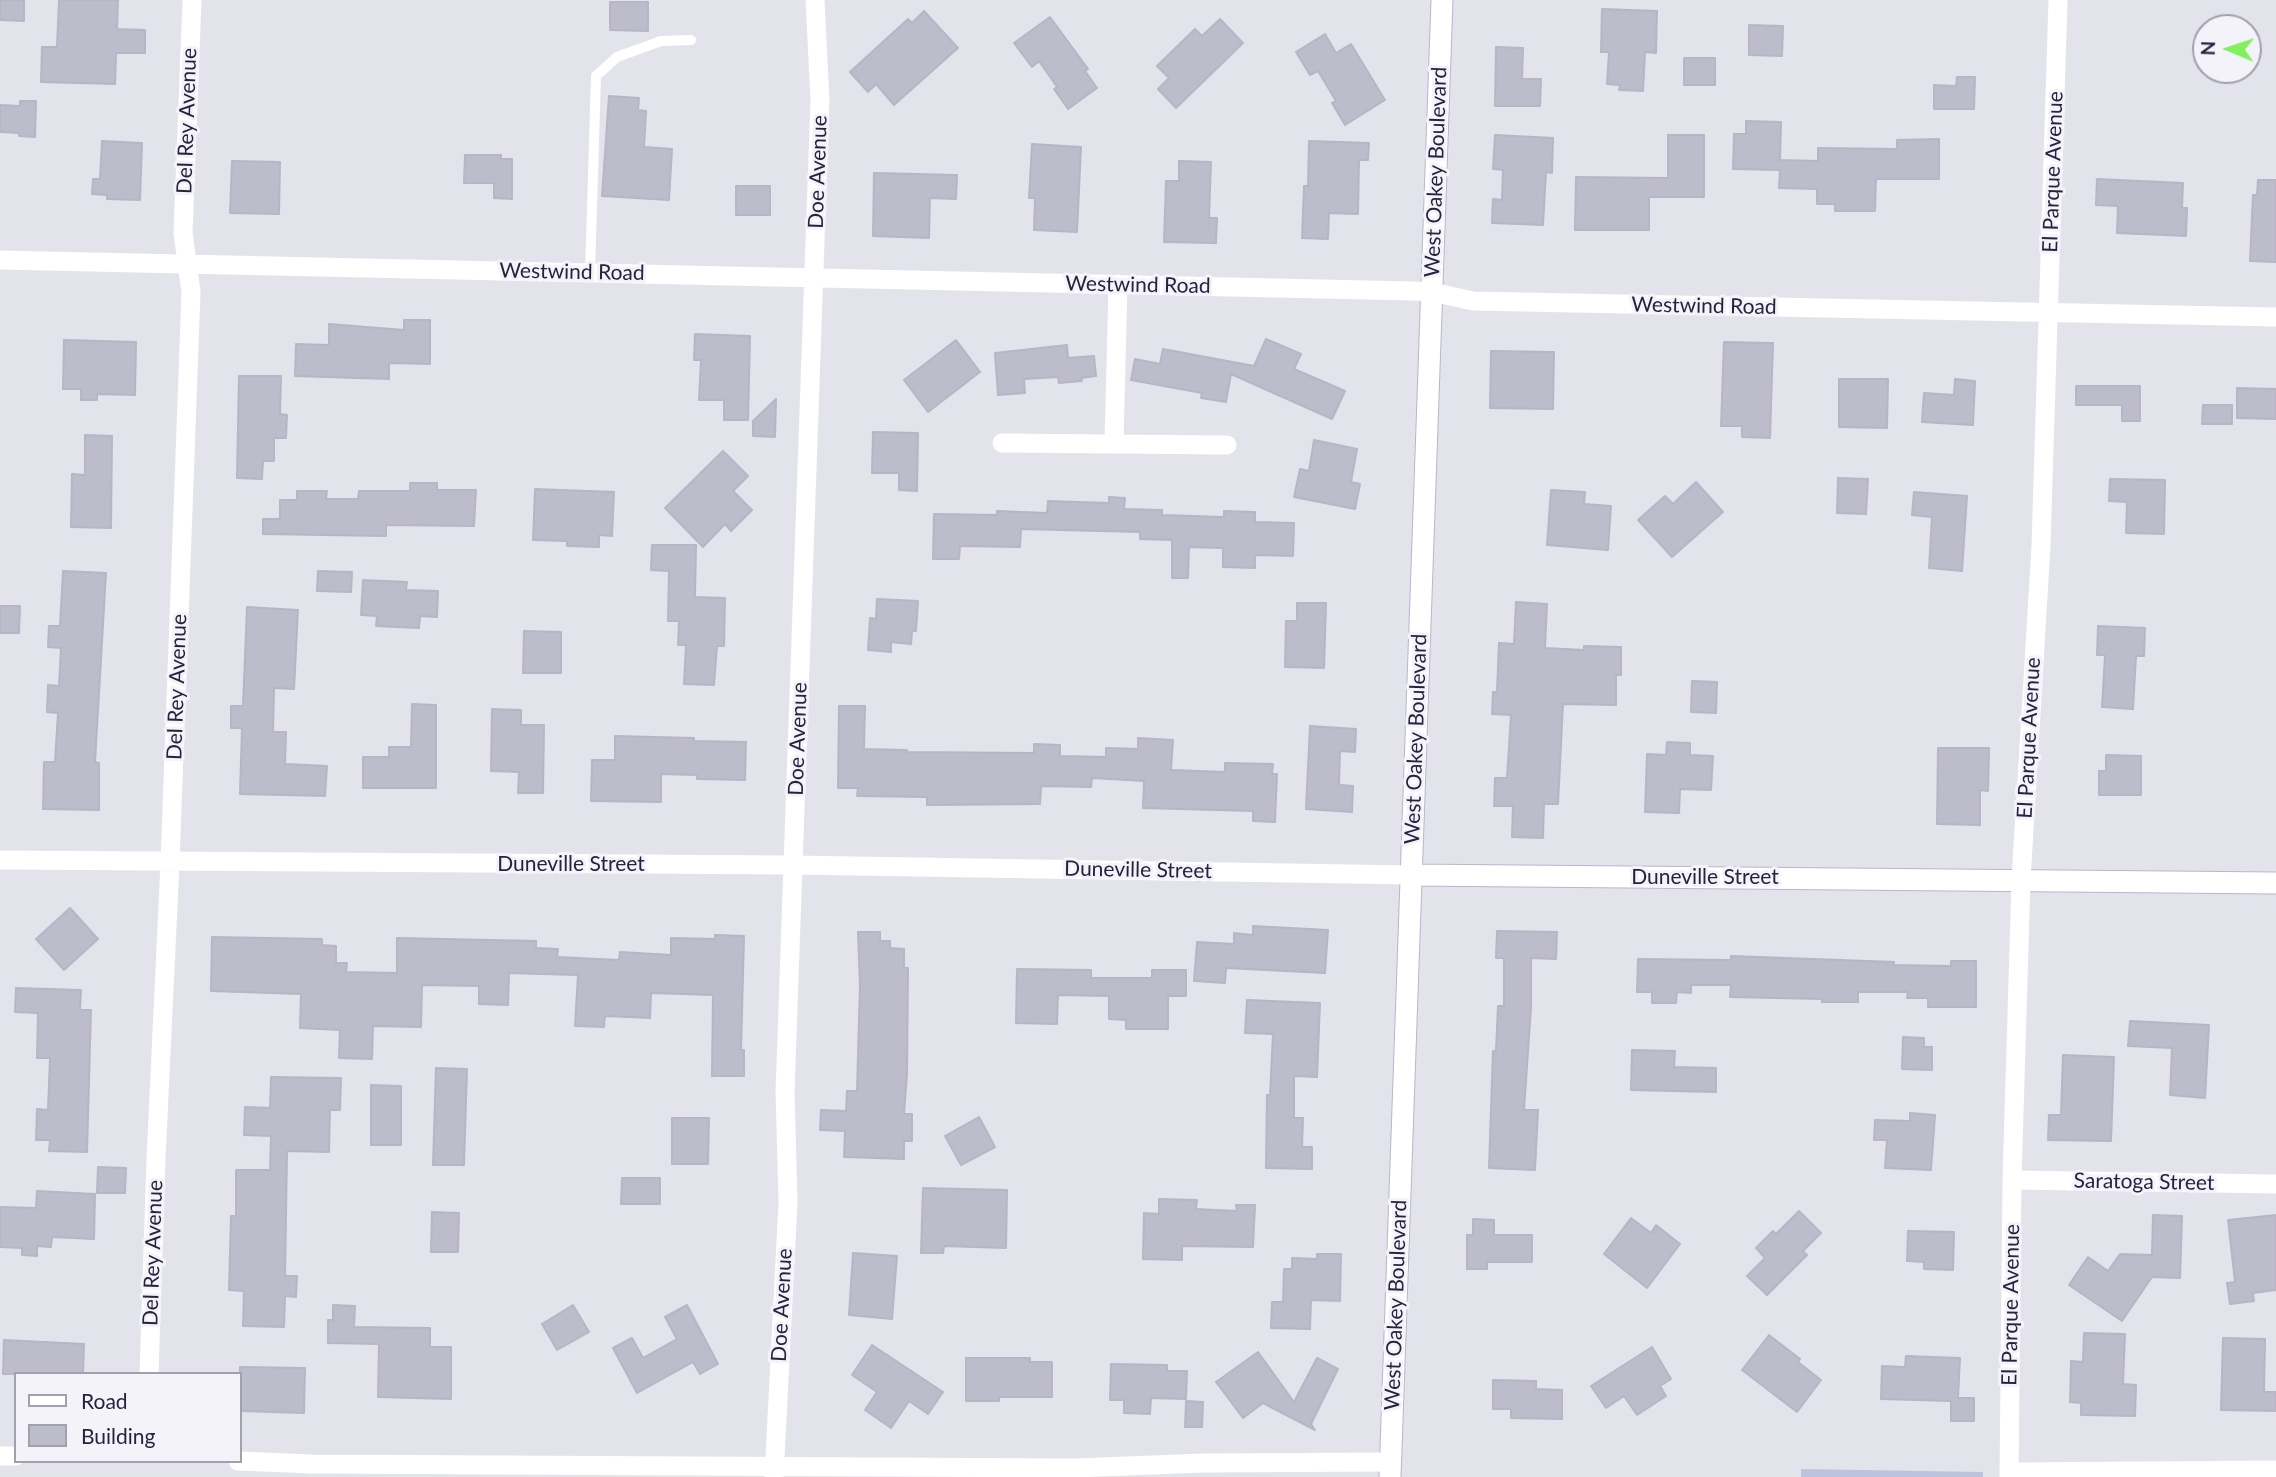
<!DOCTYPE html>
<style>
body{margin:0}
#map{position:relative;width:2276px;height:1477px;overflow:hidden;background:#e3e3ec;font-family:Lato,sans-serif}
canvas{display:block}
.legend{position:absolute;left:14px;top:1372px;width:228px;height:91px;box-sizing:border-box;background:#f3f3f9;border:2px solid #a29fae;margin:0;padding:9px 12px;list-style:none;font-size:21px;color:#29223d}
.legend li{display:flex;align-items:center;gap:14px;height:35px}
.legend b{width:35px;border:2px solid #a29fae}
.north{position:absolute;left:2192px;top:14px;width:70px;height:70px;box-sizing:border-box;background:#f3f3f9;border:2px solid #a29fae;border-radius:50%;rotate:272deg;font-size:19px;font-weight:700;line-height:28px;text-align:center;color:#29223d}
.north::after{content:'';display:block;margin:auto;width:24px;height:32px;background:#80f05d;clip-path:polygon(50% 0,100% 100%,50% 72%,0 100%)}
</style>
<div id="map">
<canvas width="2276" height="1477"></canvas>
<ul class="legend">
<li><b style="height:9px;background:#fff"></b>Road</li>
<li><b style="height:19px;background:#bcbcca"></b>Building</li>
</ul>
<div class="north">N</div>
</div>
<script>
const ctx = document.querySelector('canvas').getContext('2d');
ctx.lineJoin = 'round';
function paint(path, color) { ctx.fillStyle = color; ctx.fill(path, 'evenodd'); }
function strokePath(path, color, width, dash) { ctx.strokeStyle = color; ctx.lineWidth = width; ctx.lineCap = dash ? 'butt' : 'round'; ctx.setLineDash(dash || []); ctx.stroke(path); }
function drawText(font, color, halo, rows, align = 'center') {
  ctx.font = font + ' Lato,sans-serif'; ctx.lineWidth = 6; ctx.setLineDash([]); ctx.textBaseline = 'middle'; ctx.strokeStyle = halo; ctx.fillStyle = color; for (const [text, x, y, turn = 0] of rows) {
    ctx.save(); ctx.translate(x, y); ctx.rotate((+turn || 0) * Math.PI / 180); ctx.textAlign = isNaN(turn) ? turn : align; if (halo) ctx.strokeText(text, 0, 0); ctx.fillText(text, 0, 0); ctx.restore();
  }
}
paint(new Path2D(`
 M1801,1469L1983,1472V1477H1801Z`), '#bcc3dd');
const building = new Path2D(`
 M0,0H24V21L0,20Z
 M59,0H118L117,29L145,30V53H116L115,84L41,82L42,47H57Z
 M610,2H648V31L610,30Z
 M1602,9L1657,11L1656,53L1645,52L1643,91L1619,90L1620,85L1607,84L1609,52H1601Z
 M924,11L958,48L894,105L876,84L868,92L850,72L908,19L912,23Z
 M1050,17L1088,69L1085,71L1097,88L1068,109L1054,89L1057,87L1039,61L1032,67L1014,43Z
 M1220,19L1243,43L1176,108L1158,89L1169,78L1157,66L1195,29L1202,36Z
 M1749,25L1783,26L1782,56L1749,55Z
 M1325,34L1336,53L1351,44L1385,100L1345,125L1332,103L1336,101L1318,71L1310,75L1296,52Z
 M1496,47L1523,48L1522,79H1541L1540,106H1495Z
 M1684,58H1715V85H1684Z
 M1957,77H1975L1974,109H1934V85L1956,86Z
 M609,96L639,98L638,110L646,111L644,147L672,149L669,200L602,196Z
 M20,101H36L35,137L19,136V133L0,132V105L20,106Z
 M1746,121L1781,122L1780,160L1818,161V148L1897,149V140L1939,139V179H1876L1875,211H1835V204H1817V189L1779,188L1780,170L1733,169L1734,134H1746Z
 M1495,135L1553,138L1552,173L1546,172L1543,225L1492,223L1493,199L1502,200L1503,170L1493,169Z
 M1668,135H1704V197H1649V230H1575L1576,177L1668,178Z
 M102,141L142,143L140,200L107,199V195L92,194L93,179H100Z
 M1309,141L1369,143L1368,160H1359L1358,214L1329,213L1328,239L1302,238L1304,186H1308Z
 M1032,144L1081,147L1077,232L1034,230L1035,198H1029Z
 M465,155H501V159H512V199L494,198V183H464Z
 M232,161L280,162L279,214L230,213Z
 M1179,161L1211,162L1209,218H1217L1216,243L1164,242L1166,181H1179Z
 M874,173L957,175L956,199L930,198L929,238L873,236Z
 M2097,179L2183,183L2182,208H2187L2186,236L2117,233L2118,206L2096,205Z
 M2258,180H2276V262L2250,261L2253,195H2257Z
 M736,186H770V215H736Z
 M404,320H430V364L389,363V379L295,376L296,344L329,345V324L404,330Z
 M695,334L750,336L748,420H724V400H699L701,360H694Z
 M1266,339L1301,354L1294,369L1345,391L1332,419L1231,374L1226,402L1201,398L1202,393L1131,380L1135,359L1160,364L1163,349L1254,366Z
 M64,340L136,342L135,395L97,394V400H81V389H63Z
 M956,340L980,372L928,412L904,380Z
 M1724,342L1773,343L1770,438L1742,437V426H1721Z
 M1067,345L1068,358L1094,356L1096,376L1081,378L1082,381L1059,383L1058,377L1024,379L1025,393L998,395L995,353Z
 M1491,351L1554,352L1553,409L1490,408Z
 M239,376H281L280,414L287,415L286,438H274V461H263L262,479L237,478Z
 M1839,379H1888L1887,428L1839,427Z
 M1955,379L1975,381L1973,425L1922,422L1924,393L1954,395Z
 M2076,386H2140V421H2122V405H2076Z
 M2237,388L2276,389V419L2237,418Z
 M776,399L775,437L753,436V421Z
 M2203,405H2232V424H2202Z
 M873,432L918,433L917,491L899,490V473H872Z
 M85,435L112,436L111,528L71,527L72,474L85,475Z
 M1314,440L1357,449L1351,482L1360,484L1355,509L1294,497L1300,469L1309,471Z
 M723,451L748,476L733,491L752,510L731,531L725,524L703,547L665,508Z
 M1838,478L1868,479L1866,514L1837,513Z
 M2110,479L2165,480L2164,534L2126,533L2127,502L2109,501Z
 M1696,482L1723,512L1672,557L1638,520L1665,496L1673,504Z
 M410,483H437V490H476L474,526L386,525V536L263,534V519H280V500H297V491H327L326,499H358L359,491H410Z
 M535,489L614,492L612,536L599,535V547L567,546V541L533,540Z
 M1551,490L1585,492L1584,504L1611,506L1608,550L1547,545Z
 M1914,492L1967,496L1962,571L1929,568L1932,517L1912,515Z
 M1109,497L1125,498L1124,509L1162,510V515L1224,517V511L1255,512V522L1294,523L1293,556L1255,555V568L1223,567V548L1189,547L1188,578H1172V540L1140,539V532L1021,529L1020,547L960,546L959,559H933L934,514L997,515V511L1047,513L1048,501L1109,503Z
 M652,545H696L695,597L725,598L724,646H717L714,685L684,684L686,645H678L679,621H668L669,571L651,570Z
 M63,571L106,573L95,762L99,763V810L43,809L44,762H55L58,713L47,712L48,685L59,686L61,648L48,647L49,626H60Z
 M318,571L352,572L351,592L317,591Z
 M363,580L407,582L406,590L438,591L437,617L420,616L419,628L376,626L377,616L361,615Z
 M877,599L918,601L916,631H912L911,644L891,642V652L868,650L870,618L876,619Z
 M1516,602L1547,604L1545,648L1584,650V646L1621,647V675H1616V705L1563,704L1558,804H1544L1543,838L1512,837L1513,806H1494L1495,778H1507L1511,715L1492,714L1493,692H1497L1499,643L1514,644Z
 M1297,603H1326L1324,668L1285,667L1286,621H1297Z
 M0,606H20L19,633H0Z
 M247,607L298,610L294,689L274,688L273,732H286L285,764L327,766L325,796L240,794L242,728H231V706H243Z
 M2098,626L2145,628L2144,656H2136L2133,709L2102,707L2105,655H2097Z
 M524,631L561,632V673H523Z
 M1692,681L1717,682L1716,713L1691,712Z
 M412,704L436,705V788H363V757H389V747H411Z
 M839,706H865L864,749L907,750V752L1034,753V744L1060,745V756L1106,757V748L1138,749V738L1173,740L1171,770L1225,772V763L1273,764L1272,774H1277L1275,822L1253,821V811L1143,808L1144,781L1092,778L1091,787L1041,786L1040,804L927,805V797L857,796L858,788H838Z
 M492,709L521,710V725H544L543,793H518L519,772L491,771Z
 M1310,726L1356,729L1355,752L1340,751L1339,785L1353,786L1352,812L1306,809Z
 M615,736L694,738V741L746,742L745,780L697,779V775L661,774V802L591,801L592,760H615Z
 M1667,742L1690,743V755L1713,756L1711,790L1680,789L1679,813L1645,812L1647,754L1666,755Z
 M1938,748H1989L1988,791L1980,790V825L1937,824Z
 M2106,755L2141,756V795H2099V771H2106Z
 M70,908L98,939L64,970L36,939Z
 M1253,926L1328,930L1325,973L1226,968L1225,983L1194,981L1197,942L1234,944V933L1253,935Z
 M1497,931L1557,932L1556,959L1531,958V1008L1524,1110H1538L1535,1170L1489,1168L1493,1051H1496L1498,1006H1504V958H1496Z
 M858,932H880V941H890V948L904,949V968H908L907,1074L904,1114H912V1141H904V1159L844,1157L845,1131L820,1130L821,1110L846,1111L847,1091H857L860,985Z
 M715,935L744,936L741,1050H744V1076H712L713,995L651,993L650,1018L605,1016L604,1027L575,1026L578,975L509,973L508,1005L479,1004V986L422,985L421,1027L373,1026L372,1059L339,1058L340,1030L300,1028L301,994L211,991L212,937L322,939V945L336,946V963H347L346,972L397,973V938L536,941V948L558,949L557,957L619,960L620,952L671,955V938L715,939Z
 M1731,956L1894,962V965L1951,966V961H1976V1007H1928V998H1907L1908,992H1858V1002H1822V999L1730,997L1731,985H1691V993L1677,992L1676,1003H1652V992H1637L1638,959L1731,960Z
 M1017,969L1091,970V978H1152V970H1186V996H1168V1029H1126V1020L1109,1019V996L1058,995L1057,1024L1016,1023Z
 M16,988L81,990L80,1010H91L87,1152L49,1151L50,1140H36L37,1109L48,1110L50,1058H37L38,1013L15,1012Z
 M1247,1000L1320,1003L1317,1077L1294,1076V1118H1303L1302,1147H1312V1169L1266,1168L1267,1095H1270L1273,1034L1245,1033Z
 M2130,1021L2209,1025L2205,1098L2170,1095L2172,1048L2128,1046Z
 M1903,1037L1924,1038V1047H1932V1070L1902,1069Z
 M1632,1050L1675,1051L1674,1067L1716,1068V1092L1631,1090Z
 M2063,1055L2114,1057L2111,1141L2048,1140L2049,1115H2061Z
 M436,1068L467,1069L464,1165H433Z
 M271,1077L341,1078L340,1110H330L329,1152L287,1151L285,1276H297L296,1297L285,1296L284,1327L243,1326L244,1291L229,1290L231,1216H236V1170H270L271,1136L244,1135L245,1107L270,1108Z
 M371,1085L401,1086V1145H371Z
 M1910,1113L1935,1115L1931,1170L1885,1168L1887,1140H1874L1875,1120L1910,1121Z
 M979,1117L995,1147L961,1165L945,1136Z
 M672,1118H709L708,1164H672Z
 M98,1167L126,1168L125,1193H97Z
 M622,1178H660V1204H621Z
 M923,1188L1007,1190L1006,1248L944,1246L943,1253H921Z
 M37,1191L95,1194L94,1239L52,1237L51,1247L37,1246V1256L22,1255V1248L0,1247V1207L36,1208Z
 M1159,1199L1197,1200L1196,1209L1237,1211L1236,1205H1255L1253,1247L1182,1246V1260L1143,1259L1144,1213L1159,1214Z
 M1799,1211L1821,1233L1803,1251L1807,1255L1767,1295L1747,1276L1765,1258L1756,1248L1773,1231L1776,1234Z
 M432,1212L459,1213L458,1252H431Z
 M2153,1215L2182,1216L2180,1278L2152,1277L2122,1321L2069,1285L2088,1257L2108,1271L2120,1254L2152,1255Z
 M2276,1215V1290L2253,1293L2254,1301L2230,1304L2227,1283L2235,1282L2228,1220Z
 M1631,1218L1651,1233L1656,1225L1680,1244L1647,1288L1604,1254Z
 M1473,1219L1494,1220V1235H1532V1262H1487V1269H1467V1235H1473Z
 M1908,1231L1954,1232L1953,1270L1924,1269V1262L1907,1261Z
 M853,1253L897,1256L892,1319L849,1315Z
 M1317,1254H1341L1340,1301L1311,1300L1310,1329L1271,1328L1272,1302H1283L1284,1269H1292V1258L1317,1259Z
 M333,1305L355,1306L354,1327L430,1328V1347H451V1399L378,1397L379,1344L328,1343V1320H333Z
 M573,1305L589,1332L557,1350L542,1324Z
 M687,1305L718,1364L700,1374L693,1362L637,1393L613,1348L632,1338L643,1358L677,1339L665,1317Z
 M2084,1333L2125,1334L2123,1384L2136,1385L2135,1416L2081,1415V1403L2070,1402L2071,1361L2083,1362Z
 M1769,1335L1800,1359L1798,1362L1821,1380L1797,1412L1742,1370Z
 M2223,1338L2265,1339L2264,1392H2276V1411L2221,1410Z
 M4,1340L84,1344L83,1374H3Z
 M872,1345L943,1392L928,1414L909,1401L891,1428L865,1410L877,1392L852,1375Z
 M1652,1347L1671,1379L1660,1386L1666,1396L1637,1415L1624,1396L1606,1408L1591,1386Z
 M1258,1352L1294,1402L1317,1358L1338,1369L1311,1424L1315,1430L1263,1403L1243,1418L1216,1382Z
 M1906,1356L1960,1358L1958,1398H1974V1421H1951V1401L1881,1399L1882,1366L1905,1367Z
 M966,1358H1030V1362H1052V1397H999V1401H966Z
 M1111,1364L1167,1365V1371H1187L1186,1399L1151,1398L1150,1414L1124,1413V1400H1110Z
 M240,1367L305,1368L304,1413L240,1411Z
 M1493,1380L1536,1381V1389L1562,1390V1419L1511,1418V1409H1493Z
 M1186,1401L1203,1402L1202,1427H1185Z`);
paint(building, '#bcbcca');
strokePath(building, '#b7b5c6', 2);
const secondary = new Path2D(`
 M1412,875L2276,883
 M1390,1477L1442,0`);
strokePath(secondary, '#b9b6cc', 23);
strokePath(new Path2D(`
 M590,272L596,76L617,57L661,41L691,40`), '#fff', 10);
strokePath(new Path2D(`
 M0,260L1413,291L1432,292L1473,301L2276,317
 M1002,443L1227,445
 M1114,443L1118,284
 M0,860L793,865L1412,875
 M2012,1180L2276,1184
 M149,1374L156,1159L170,863L191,292L183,233L192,0
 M0,1456H16
 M238,1461L312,1464L1075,1468L1203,1463L1391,1462
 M2009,1472L2276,1470
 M774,1477L788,1202L785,1092L820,100L815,0
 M2009,1477L2012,1180L2021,880L2041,546L2058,0`), '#fff', 19);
strokePath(secondary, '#fff', 21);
drawText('21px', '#29223d', '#f3f3f9', [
 ["Del Rey Avenue",187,121,-88],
 ["Doe Avenue",818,172,-88],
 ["West Oakey Boulevard",1436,172,-88],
 ["El Parque Avenue",2053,172,-88],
 ["Westwind Road",572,272,1],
 ["Westwind Road",1138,285,1],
 ["Westwind Road",1704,306,1],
 ["Del Rey Avenue",177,687,-88],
 ["El Parque Avenue",2029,738,-87],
 ["Doe Avenue",798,739,-88],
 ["West Oakey Boulevard",1416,739,-88],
 ["Duneville Street",571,864],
 ["Duneville Street",1138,870,1],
 ["Duneville Street",1705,877],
 ["Saratoga Street",2144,1182,1],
 ["Del Rey Avenue",153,1253,-88],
 ["Doe Avenue",782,1305,-87],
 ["West Oakey Boulevard",1396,1305,-88],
 ["El Parque Avenue",2011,1305,-89]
]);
</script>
